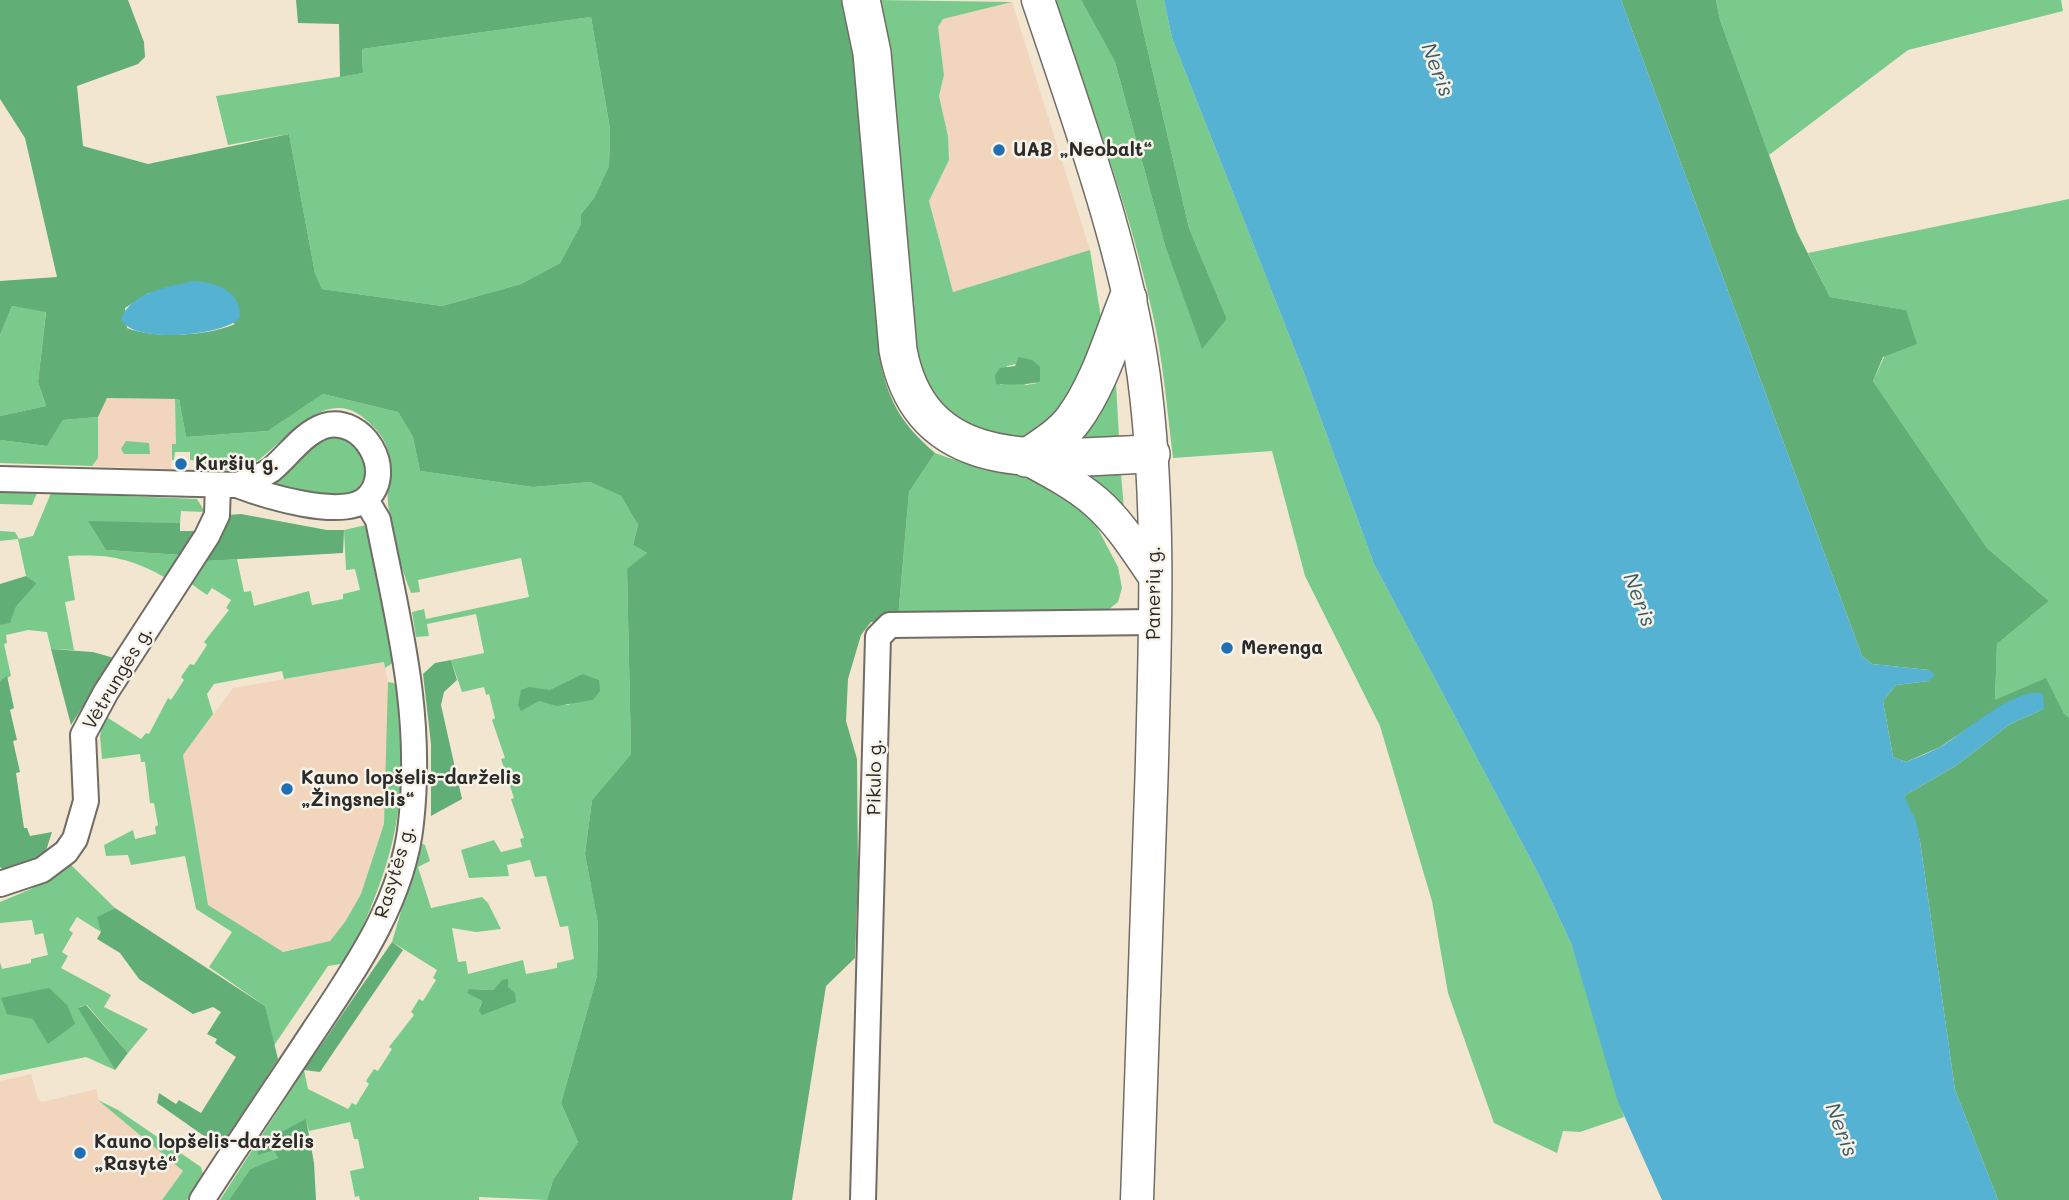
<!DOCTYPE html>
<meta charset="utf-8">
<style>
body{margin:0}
canvas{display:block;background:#f3e6d0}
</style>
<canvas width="2069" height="1200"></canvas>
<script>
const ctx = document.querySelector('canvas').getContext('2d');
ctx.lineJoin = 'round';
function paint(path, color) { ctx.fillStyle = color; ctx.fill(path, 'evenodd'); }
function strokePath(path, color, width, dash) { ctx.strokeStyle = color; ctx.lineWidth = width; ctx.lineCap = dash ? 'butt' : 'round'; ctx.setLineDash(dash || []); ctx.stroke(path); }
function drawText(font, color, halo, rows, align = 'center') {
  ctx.font = font + ' Mali,sans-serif'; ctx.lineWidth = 5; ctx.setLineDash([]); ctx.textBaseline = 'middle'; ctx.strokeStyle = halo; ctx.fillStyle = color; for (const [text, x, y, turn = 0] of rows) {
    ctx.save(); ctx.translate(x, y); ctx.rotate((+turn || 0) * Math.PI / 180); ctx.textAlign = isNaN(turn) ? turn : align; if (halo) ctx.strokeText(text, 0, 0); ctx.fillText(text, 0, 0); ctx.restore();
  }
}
paint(new Path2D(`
 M1012,2L1090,250L953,292L929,201L949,160L948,136L939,96L944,75L938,27L943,19Z
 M107,398H175L177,437L176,445H172L171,469L92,466L98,457V417Z
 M384,662L389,688L384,824L373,860L361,894L345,922L330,941L281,952L208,905L183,755L233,688Z
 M31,1074L38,1099L42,1102L97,1089L98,1100L183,1171L162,1200H0V1081Z`), '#f1d5bd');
paint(new Path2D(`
 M876,0L1012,2L943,19L938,27L944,75L939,96L948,136L949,160L929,201L953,292L1090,250L1101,318L1097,355L1081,395L1019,442L971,434L921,393ZM1016,364L1037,383L1027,385L1018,382L1000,385L1007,366Z
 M1056,0H1081L1115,62L1166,249L1202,348L1227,319L1189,228L1136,0H1164L1172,38L1304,373L1374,564L1539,875L1571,943L1624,1117L1580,1132L1563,1131L1557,1153L1494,1123L1448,993L1432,901L1380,726L1305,576L1272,451L1173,458C1167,408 1163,359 1152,311C1129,205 1089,102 1056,0Z
 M1716,0H2061L2063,11L1908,50L1769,155L1720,20Z
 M591,17L610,129L609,166L594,198L581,214V224L560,263L521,284L442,306L322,289L315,273L289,134L228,145L216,96L363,73L362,49Z
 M2069,199V718L1995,701L1997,644L2049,601L1987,548L1873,381L1906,310L1830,297L1808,253Z
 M12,306L46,311L38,382L46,406L0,416V335Z
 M1115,366L1119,437L1061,441Z
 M323,394L398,412L413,437L420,471L533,487L590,482L621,496L638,525L633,545L647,553L627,570L631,754L592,800L585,854L598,924L597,976L561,1103L578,1142L553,1180L547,1200L479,1197V1200H360L359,1196L355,1197L350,1171L364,1168L358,1139H354L350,1122L309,1131L306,1120L275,1149L278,1159L250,1169L229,1200H220L304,1070L308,1089L348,1109L352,1103L356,1105L369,1084L366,1081L374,1069L378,1071L392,1049L389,1047L414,1015L411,1012L419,999L423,1001L436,980L433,978L437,970L392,942L421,843L425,845L430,861L418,867L431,908L482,897L488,903L501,929L476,932L452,928L458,962L466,961L468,974L523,960L526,974L557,968V963L574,959L568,926L560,927L546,876L535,877L530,860L507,865L509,876L469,878L461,850L494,840L501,852L522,847L520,839L524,838L511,799L514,798L501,759L505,758L492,720L495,718L489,694L486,695L484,687L462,692L451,660L484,653L476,614L427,624L429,636L416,637L412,612L424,609L426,619L529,597L521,558L418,580L420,592L411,593C401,568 392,537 389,510C383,469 404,452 365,419C324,383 283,445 253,464C239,473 217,469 201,470L200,461L190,460V452H175L174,460H172V444H176L175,398L179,399L186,437L268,431ZM582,674L593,700L576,701L568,705L520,697L521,691L549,690ZM502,980H508V987L480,1006L482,1001L468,993L469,989L493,990Z
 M98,417V458L92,466L0,463V440L47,446L63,420Z
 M325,435H345L360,444L368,473L352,497L335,500L268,488L313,442Z
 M126,441L149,443L150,454H124L121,449Z
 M935,453L984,470L1030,477L1088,510L1118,567L1122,588L1118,602L1103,614L898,619L909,492Z
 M1121,474L1125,521L1075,475Z
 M0,492L37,493L32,505L0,504Z
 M51,493L197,499L205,512L181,511L180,523L89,522L106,550L181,555L166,578C130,558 109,554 68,556L75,600L65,602L74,650L51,649L47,632L28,630L6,635L7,643L4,644L11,676L0,681V625L10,622L16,607L37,583L26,576L18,539L0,541V531L15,532L19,539L33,536Z
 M366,525L394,662L385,668L384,662L284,679L282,671L214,684L207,694L213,714L183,755L208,905L283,952L330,941L345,922L361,894L384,824L388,682L394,683L396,687C399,728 404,769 398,810C392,863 368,915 347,963L328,966L273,1047L265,1006L209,967L232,932L196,909L185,856L131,865L128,855L106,856L104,845L133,830L135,839L156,834L155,827L158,825L154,803H150L145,762H141L140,754L102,759L100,736L105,716L141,739L146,733L149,734L168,698L171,700L184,680L181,677L190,664L194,665L207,645L204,642L229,610L226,608L231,600L212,588L207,595L190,583L205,561L237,559L244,592L251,591L254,606L309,591L312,605L343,599V594L360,590L355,569L346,570L344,530Z
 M70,864L115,908L98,917L101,932L77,917L69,930L73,933L62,952L68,956L61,968L111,995L104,1007L148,1029L128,1053L87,1005L79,1007L115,1070L86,1057L0,1075V962L2,969L31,963V959L48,955L43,933L35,935L32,920L0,923V902L31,889Z
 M98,1100L118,1110L201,1167L203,1174L187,1200H162L183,1171Z`), '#79ca8b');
paint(new Path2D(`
 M0,0H128L144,42L145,57L138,64L77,86L83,146L148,164L289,134L315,273L322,289L442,306L521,284L560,263L581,224V214L594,198L609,166L610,129L591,17L362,49L363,73L340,77L339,24L298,23L296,0H843L859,72L881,365C890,405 904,426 935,453L909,492L898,619L871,622L861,635L848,679L846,721L857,759L858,875L855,958L826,986L792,1200H547L553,1180L578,1142L561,1103L597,976L598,924L585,854L592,800L631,754L627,569L647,553L633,545L638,525L621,496L590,482L533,487L420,471L413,437L398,412L323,394L268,431L186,437L179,399L107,398L98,417L63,420L47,446L0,440V416L46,406L38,382L46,312L12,306L0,335V281L57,277L25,138L0,99ZM174,286L235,324C208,336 155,339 127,328L125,308L147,294Z
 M1081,0H1136L1189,228L1227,319L1202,349L1166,249L1115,62Z
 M1621,0H1716L1720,20L1797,232L1830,297L1906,310L1917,344L1883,357L1873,381L1987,548L2049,601L1997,644L1995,700L2046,678L2064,714L2069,718V1200H1998L1955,1090L1920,841C1917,824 1906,811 1904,796L1957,765L2010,724L2044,709L1995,710L1940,747L1906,762L1893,757L1883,701L1896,685L1929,681V670L1872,664L1862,656Z
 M1019,357L1032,360L1040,367V381C1034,385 1005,385 996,384L995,375L1000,368L1015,366Z
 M241,514L327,530H344L343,553L205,561L228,515Z
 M88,521L180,523V531H195L181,555L106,550Z
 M26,576L37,583L16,607L10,623L0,625V584Z
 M51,649L93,652L114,658L71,725Z
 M451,660L457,680L444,692L441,705L462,799L431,816V744L423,674L435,663Z
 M582,674L599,680L600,691L593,700L557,706L539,701L521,711L518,705L521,690L529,687L549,690Z
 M7,676L14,708L10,710L17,740L13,741L20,772L16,773L24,828H27L30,836L52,832L44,857L7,873L0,867V681Z
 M115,908L265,1006L278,1059L221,1148L157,1103L159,1093L176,1104L179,1100L201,1113L236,1057L215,1043L217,1039L207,1034L221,1012L213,1007L193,1014L139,979L120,953L97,939L101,932L97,917Z
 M392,942L403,950L320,1072L304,1070Z
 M508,979V987L515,993L516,1002L482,1015L479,1011L482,1001L467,993L469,989L493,990L502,980Z
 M49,988L67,1005L75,1024L48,1044L33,1019L7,1014L1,998Z
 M86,1005L128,1053L115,1070L78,1008Z
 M306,1119L314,1163L316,1200H229L250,1169L278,1158L274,1150L258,1155L257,1145Z`), '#62ae77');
paint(new Path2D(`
 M1164,0H1621L1862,656L1872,664L1929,670L1935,675L1929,681L1896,685L1883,701L1893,757L1906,762C1918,757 1931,752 1942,746C1963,733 2019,684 2043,694L2044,709L2010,724L1957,765L1904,796L1916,821L1920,841L1955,1090L1998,1200H1662L1618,1102L1571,943L1539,875L1374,564L1304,373L1172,38Z
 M194,281C218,283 241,291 240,318C224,336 129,345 121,318C134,291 168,287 194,281Z`), '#55b2d3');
const minor = new Path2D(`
 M0,479L237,485C249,481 261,477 271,470C289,455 302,434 324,426C363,414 397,472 366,499C342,520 263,495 237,485
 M0,884L42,870L66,852L75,839L86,801L83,735L106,692L207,536L217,515L218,485
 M202,1200C238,1144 276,1088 313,1032C355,969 403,901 411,823C423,714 399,625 378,520L366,500
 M863,1200L878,637L890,625L1155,622`);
const major = new Path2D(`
 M1038,0C1079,122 1132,267 1146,394C1160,516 1155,639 1152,760C1148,907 1143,1054 1137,1200
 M1026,458C1050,471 1075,484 1096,502C1120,523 1137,551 1155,577`);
const highway = new Path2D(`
 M861,0L872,53L898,350C922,481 1052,457 1151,454
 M1026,458C1042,447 1061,436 1073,420C1099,385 1112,339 1128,299`);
strokePath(minor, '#716c65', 28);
strokePath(major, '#716c65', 35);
strokePath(highway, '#716c65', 40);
strokePath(minor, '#fff', 24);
strokePath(major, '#fff', 32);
strokePath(highway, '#fff', 37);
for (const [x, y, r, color] of [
 [999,150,7,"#1f6fb2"],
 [181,464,7,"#1f6fb2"],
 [1227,648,7,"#1f6fb2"],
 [287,789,7,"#1f6fb2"],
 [80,1153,7,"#1f6fb2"]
]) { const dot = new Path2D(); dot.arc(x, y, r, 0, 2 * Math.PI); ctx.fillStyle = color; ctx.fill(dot); strokePath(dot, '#f7f3e8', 2.5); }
drawText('bold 19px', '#2b2b2b', '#f7f3e8', [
 ["UAB „Neobalt“",1013,150],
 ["Kuršių g.",195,464],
 ["Merenga",1241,648],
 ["Kauno lopšelis-darželis",301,778],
 ["„Žingsnelis“",301,800],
 ["Kauno lopšelis-darželis",94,1142],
 ["„Rasytė“",94,1164]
], 'left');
drawText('19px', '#2b2b2b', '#f7f3e8', [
 ["Panerių g.",1154,593,-90],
 ["Vėtrungės g.",118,678,-59],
 ["Pikulo g.",875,777,-89],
 ["Rasytės g.",395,872,-73]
]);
drawText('italic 21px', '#3a5a66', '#f7f3e8', [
 ["Neris",1437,70,69],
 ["Neris",1639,600,69],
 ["Neris",1841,1130,69]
]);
</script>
